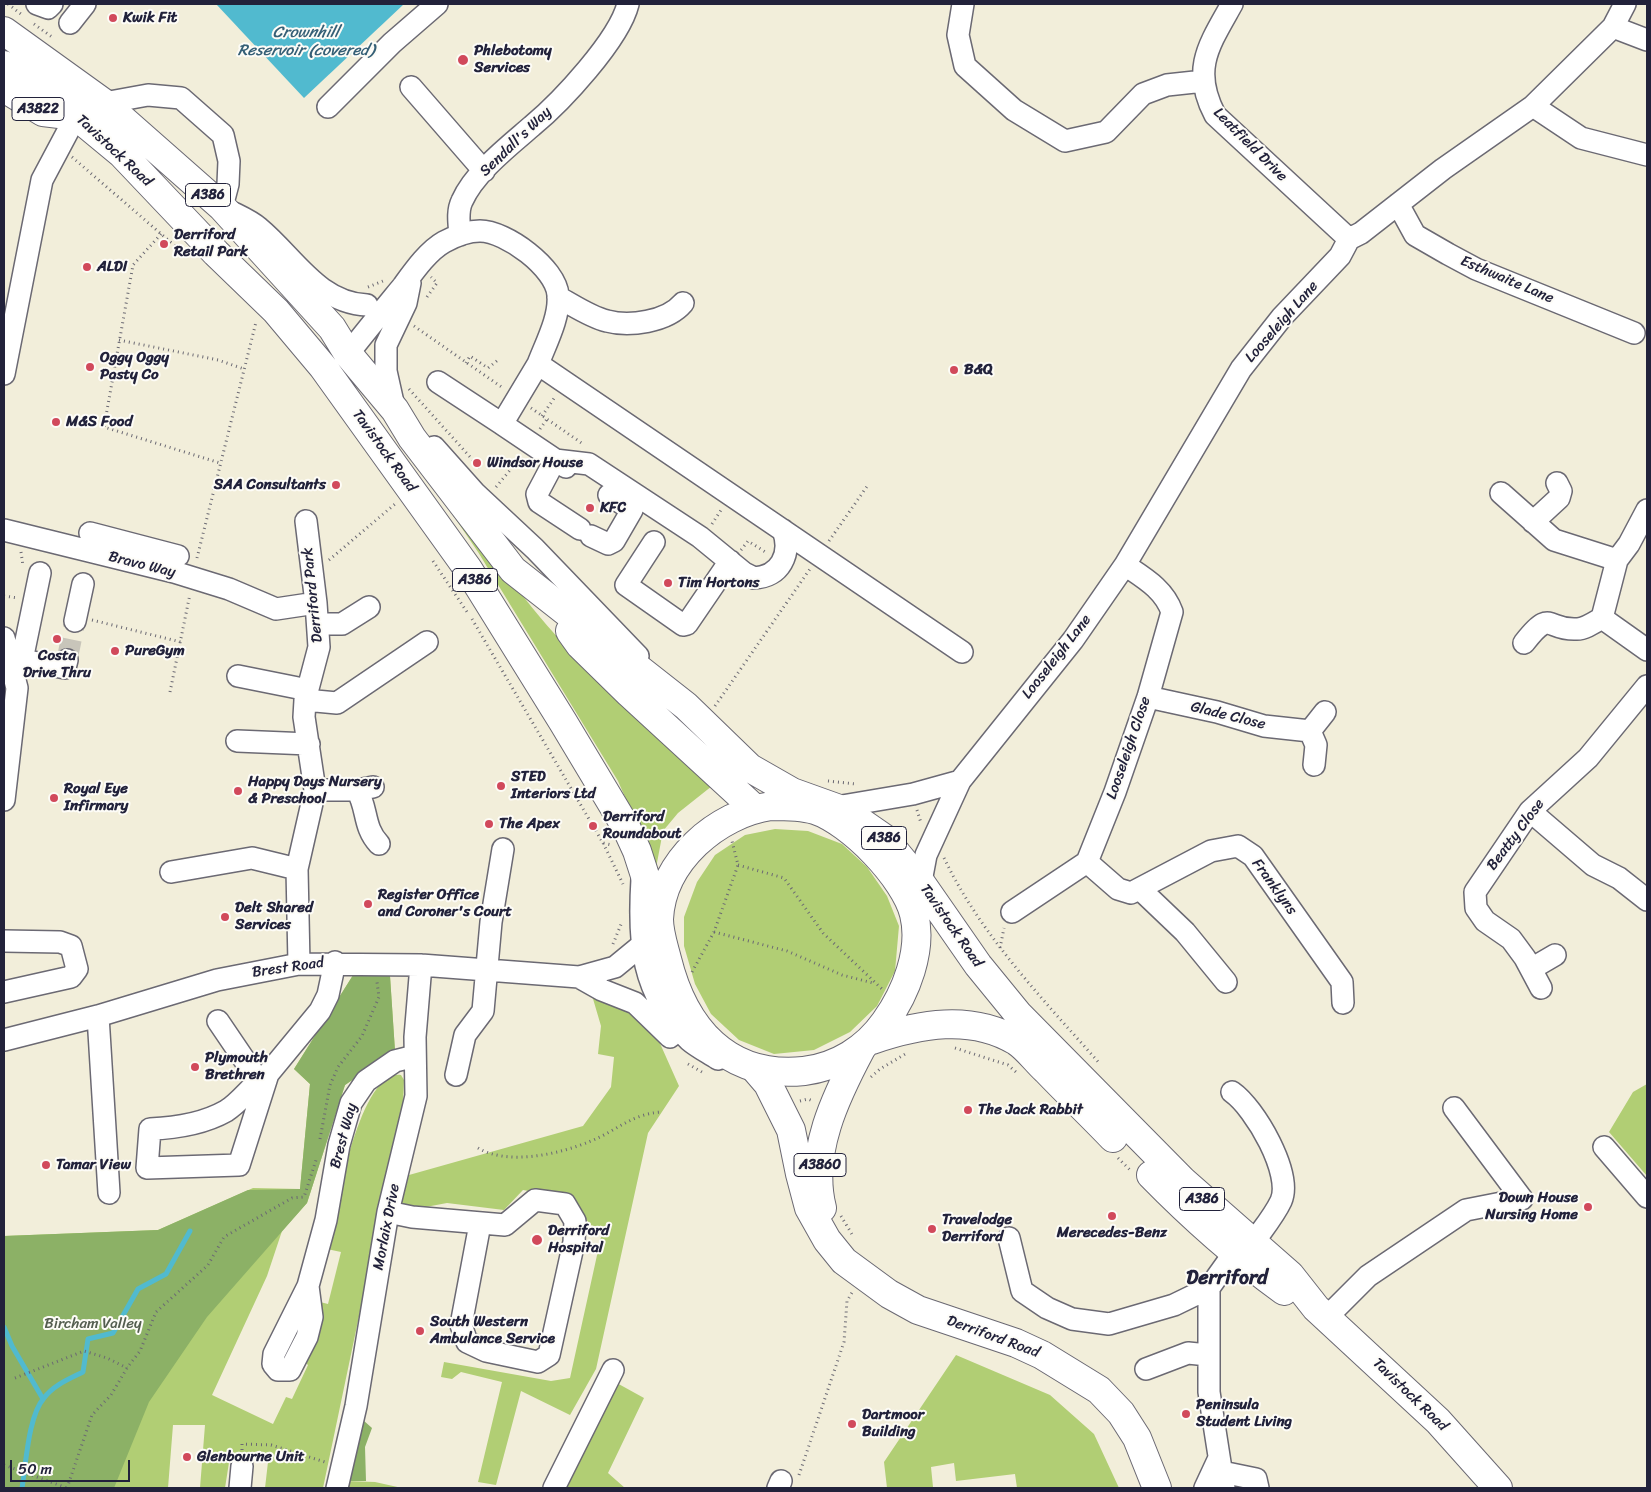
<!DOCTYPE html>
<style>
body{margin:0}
#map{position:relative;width:1651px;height:1492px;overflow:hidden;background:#f2eeda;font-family:Sriracha,sans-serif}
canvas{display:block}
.frame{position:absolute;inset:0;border:5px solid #22223b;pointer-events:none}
.scale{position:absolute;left:10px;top:1460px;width:120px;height:22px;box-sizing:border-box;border:2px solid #22223b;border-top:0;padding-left:6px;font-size:15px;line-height:18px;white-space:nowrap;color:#22223b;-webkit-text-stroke:4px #fdfcf7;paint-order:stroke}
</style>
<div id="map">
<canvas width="1651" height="1492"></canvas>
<div class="frame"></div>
<div class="scale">50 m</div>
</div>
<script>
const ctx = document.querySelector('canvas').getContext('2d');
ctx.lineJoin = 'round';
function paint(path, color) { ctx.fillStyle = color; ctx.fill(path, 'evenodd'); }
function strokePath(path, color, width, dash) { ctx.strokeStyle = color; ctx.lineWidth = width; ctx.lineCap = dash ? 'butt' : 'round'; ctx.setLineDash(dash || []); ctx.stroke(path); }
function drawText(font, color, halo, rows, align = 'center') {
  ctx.font = font + ' Sriracha,sans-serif'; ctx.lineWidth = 4; ctx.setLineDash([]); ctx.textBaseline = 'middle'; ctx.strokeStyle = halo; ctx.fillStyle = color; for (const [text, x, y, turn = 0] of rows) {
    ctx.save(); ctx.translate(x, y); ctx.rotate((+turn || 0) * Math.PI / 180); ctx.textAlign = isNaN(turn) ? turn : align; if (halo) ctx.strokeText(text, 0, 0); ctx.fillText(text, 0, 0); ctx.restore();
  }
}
paint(new Path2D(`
 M440,496C486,541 519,597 564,644C610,694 663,739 712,786L678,813L663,831L656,868L618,781L478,552Z
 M775,829L808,831L842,844L867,867L887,896L899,926L895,971L877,1006L850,1032L814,1050L774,1054L739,1040L711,1014L695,984L684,946V917L697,882L715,855L745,835Z
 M355,972L390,976L395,1051L345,1085L307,1203L282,1231L267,1276L212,1395L273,1424L286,1397L292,1399L308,1365L303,1360L316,1301L328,1304L341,1252L327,1249C334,1217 359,1068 401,1075L404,1080L403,1106L323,1488H265L268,1462L230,1456L225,1488H200L205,1425H173L168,1488H4V1236L158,1230L253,1188L300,1189L310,1084L294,1069Z
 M591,992L632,1012L654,1030L679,1086L648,1133L596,1369L570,1415L521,1391L496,1485L478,1482L502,1382L461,1372L452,1379L441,1377L444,1362L551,1381L570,1378L603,1228L590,1225L580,1210L562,1197L523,1190L504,1210L447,1203L399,1212L409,1175L583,1126L611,1087L614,1057L598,1054L601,1026Z
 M1647,1084V1176L1609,1132L1633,1092Z
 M956,1355L1050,1395L1094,1434L1119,1488H1017L1015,1474L956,1481L954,1463L931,1467L933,1487L887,1488L884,1462Z
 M615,1382L644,1398L608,1473L625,1488H567Z
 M345,1481L375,1482L402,1488H344Z`), '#b1ce74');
paint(new Path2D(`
 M355,972L390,976L395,1051L345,1085L307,1203L207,1317L149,1402L114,1488H4V1236L158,1230L248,1190L300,1189L310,1084L294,1069Z
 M363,1420L372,1428L365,1447L366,1481H345Z`), '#8cb166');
paint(new Path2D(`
 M216,4H404L304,98Z`), '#51bacf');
strokePath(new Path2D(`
 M4,1327L12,1346L43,1399
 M22,1488C26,1465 28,1416 44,1398C54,1385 69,1379 83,1372L88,1339L113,1333L138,1289L166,1274L190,1231`), '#51bacf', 5);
strokePath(new Path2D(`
 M67,660L75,621`), '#c8c5ba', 21, [21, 11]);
const minor = new Path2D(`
 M37,4L48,8L52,4
 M963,4L958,35L965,66L1014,110L1065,141L1106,132L1143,94L1167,85L1204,81
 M1232,4C1209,45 1191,69 1215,115L1349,239
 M70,23L85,4
 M1613,27L1647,40
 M411,87L484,171
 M104,103L148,95L181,98L223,135L229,161L228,184L222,207C234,214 249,219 259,228C294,257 318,303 367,305
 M1533,106L1581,138L1647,155
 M328,107L392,43L437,4
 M1398,204L1415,235L1448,254L1476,269L1634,333
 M460,235C459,223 457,211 462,201C475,172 509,146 532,126C561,102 619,40 628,4
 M558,297C573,305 590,317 607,321C629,327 667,322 683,303
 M348,354C366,331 385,308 403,286C414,271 428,251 444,242C455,236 468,231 480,231C506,231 556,268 558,295C560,317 546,343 538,364L962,652
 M4,374L42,180L76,116
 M438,382L502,424L538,364
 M394,407L386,371V345L406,303L410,283
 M502,424L566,467
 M434,447L475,493L535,549L638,656
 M555,460L589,464L700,537L744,573L754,578C780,577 792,554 783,530
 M555,460L537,494L539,502L580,529
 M1501,493L1554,540L1617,560L1602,618L1647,650
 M1533,522L1559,498L1561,491L1557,483
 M4,530L174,572L229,589L276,609L316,603
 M90,533L178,556
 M591,536L608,544L614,541L632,510L609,495
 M654,542L626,585L683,625L687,624L730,561
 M1617,560L1629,544L1647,510
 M40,573L22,660L65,668L67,660
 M75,621L83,584
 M318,624H342L369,607
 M4,638L17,688L4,800
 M1524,643C1552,607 1546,631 1577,629C1585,629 1595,622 1602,618
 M238,676L308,690
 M1148,697L1217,712L1264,726L1310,731
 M305,700L337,703L427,642
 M237,741L309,744
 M1314,765L1316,745L1310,731L1325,712
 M315,790H357L373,787
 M357,790C368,809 363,827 379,844
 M830,808L913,794L960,781
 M1530,811L1593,865L1619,878L1647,900
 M1087,862L1118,889L1131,893L1211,851L1238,846L1253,856L1342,982L1343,1003
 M171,872L252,858L297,869
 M642,879C638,942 641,993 689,1040C697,1047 709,1053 718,1059
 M1141,890L1185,932L1226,982
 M919,892L926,855L960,781L1073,640L1125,565L1241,369L1282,317L1340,256L1349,239L1361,233L1443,169L1533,106L1613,27L1625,4
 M1012,912L1087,862L1115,792L1148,697L1172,612C1164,589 1144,578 1125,565
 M4,941L60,942L71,946L77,969L71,977L4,992
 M299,964L297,869L315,790L304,717L305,700L319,647L316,603L306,521
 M1531,969L1555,955
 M579,977L602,990L635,1003L670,1037
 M1541,988L1525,958L1511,939L1485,921L1476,908L1475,892L1530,811L1588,758L1647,686
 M98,1016L109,1193
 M218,1021L258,1080
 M4,1040L98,1016L217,980L299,964L421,965L579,977L615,967L660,930
 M268,1074C252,1084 242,1101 226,1111C203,1124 176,1128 150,1129L147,1168L239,1165L268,1074L320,1011L328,995L335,962
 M456,1075L465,1035L483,1011L491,922L503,849
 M1232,1092C1255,1108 1293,1174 1281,1201C1274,1216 1262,1230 1253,1243
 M1604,1147L1647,1197
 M388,1212L412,1217L505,1225L535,1200L565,1204L575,1221L574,1242L549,1355L538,1362L486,1351L467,1342L461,1325L480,1224
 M1009,1238L1022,1291L1047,1308L1072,1319L1109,1324L1174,1305L1209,1288L1234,1253
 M308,1286L312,1317L307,1337L290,1370H278L273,1364L274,1354L308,1286L326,1220L339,1145L351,1103L366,1081L395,1061L415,1056
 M1209,1288V1392L1224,1488
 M1326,1318L1368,1276L1466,1210L1522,1199L1454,1108
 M1146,1369L1188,1353L1208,1355
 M1222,1472L1256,1479L1258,1488
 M240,1488L242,1466
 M337,1488L356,1406L388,1212L416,1096L415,1037L421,965
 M554,1488L613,1370
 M778,1488L781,1481
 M1205,1488L1219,1458`);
const major = new Path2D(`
 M4,88L43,112L76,116
 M756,1070L768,1084L791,1130L800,1174L809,1208L827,1240L844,1261L889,1294L918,1310L1016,1343L1042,1355L1099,1390L1121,1413L1137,1438L1157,1488
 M822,1208C808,1153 836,1096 861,1049`);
const highway = new Path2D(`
 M4,31L104,103L222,207L332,328L348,354L395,410L412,438L513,570L686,706L750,768L792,792L845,811L884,838L921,883L978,965L1018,1014L1183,1181L1290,1275L1316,1308L1438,1421L1498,1488
 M4,65L76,116L122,154L216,253L276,311L323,367L468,569L563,722L626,827L637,851L659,919
 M570,631L580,645L629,693L754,808
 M771,806C785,806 801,806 815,810C851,822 905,878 914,914C923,950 906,993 885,1022C866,1049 837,1067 804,1071C727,1079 684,1028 667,959C664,947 659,933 659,919C662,861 717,814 771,806Z
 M872,1040C919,1024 971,1014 1016,1041C1027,1048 1036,1061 1046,1070C1068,1093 1091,1115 1113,1138
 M1151,1175C1192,1217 1236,1256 1284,1291`);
strokePath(minor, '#6b6973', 24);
strokePath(major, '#6b6973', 30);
strokePath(highway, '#6b6973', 30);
strokePath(new Path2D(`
 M8,4L21,14
 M34,24L52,37
 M72,157L189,258
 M161,234L133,265L104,427L220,463
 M368,287L383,281
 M427,297L437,283L431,277
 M414,326L503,388
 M119,340L218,360L244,369
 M466,363L470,356L488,368L498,360
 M409,389L480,468
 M531,408L583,444
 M542,416L555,397
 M540,429L547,419
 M496,487L521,457
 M712,524L721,510
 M829,541L868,485
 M741,550L748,541L767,553
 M21,552L23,566
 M197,558L256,322
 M329,560L395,504
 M433,561L467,612
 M4,596L18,598
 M472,619L603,843L612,845
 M92,620L181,642
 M170,692L190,594
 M715,706L810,569
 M828,781L856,784
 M917,810L921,823
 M603,843L623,884
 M944,858C982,937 1043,999 1100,1064
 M738,865L784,878L823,933L882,989
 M714,932L787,951L842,975L873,983
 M613,944L622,922
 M1000,948L1004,928
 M692,972L714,932L738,865L732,841
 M955,1048L1008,1065L1016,1072
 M688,1064L702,1072
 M871,1077L880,1069L907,1053
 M800,1101L808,1099L813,1101
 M320,1139L330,1085L338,1067L362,1036L379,997L377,982
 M478,1148C508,1166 560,1154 591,1141C618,1130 631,1114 662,1112
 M1118,1158L1131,1171
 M841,1216L853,1236
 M15,1378L84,1351L107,1358L127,1368
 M242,1450V1444L271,1445L325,1462
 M4,1465L67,1488
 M799,1475L844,1342L847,1301L853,1291
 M67,1488L92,1415L111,1395L127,1368L140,1351L156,1312L208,1265L224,1237L292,1198L304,1197L316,1160`), '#6b6973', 3, [1, 4]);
strokePath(minor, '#fff', 21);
strokePath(major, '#fff', 28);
strokePath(highway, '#fff', 28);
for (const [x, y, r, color] of [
 [113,18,5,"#d1495b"],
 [463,60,6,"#d1495b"],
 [164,244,5,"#d1495b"],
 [87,267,5,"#d1495b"],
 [90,367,5,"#d1495b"],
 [954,370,5,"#d1495b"],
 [56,422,5,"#d1495b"],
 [477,463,5,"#d1495b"],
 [336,485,5,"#d1495b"],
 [590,508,5,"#d1495b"],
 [668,583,5,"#d1495b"],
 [57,639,5,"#d1495b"],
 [115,651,5,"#d1495b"],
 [501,786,5,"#d1495b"],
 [238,791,5,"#d1495b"],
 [54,798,5,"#d1495b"],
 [489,824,5,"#d1495b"],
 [593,826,5,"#d1495b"],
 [368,904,5,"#d1495b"],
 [225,917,5,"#d1495b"],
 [195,1067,5,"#d1495b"],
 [968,1110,5,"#d1495b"],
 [46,1165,5,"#d1495b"],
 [1588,1207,5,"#d1495b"],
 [1112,1216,5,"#d1495b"],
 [932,1229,5,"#d1495b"],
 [537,1240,6,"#d1495b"],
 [420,1331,5,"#d1495b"],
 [1186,1414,5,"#d1495b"],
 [852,1424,5,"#d1495b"],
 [187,1457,5,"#d1495b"]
]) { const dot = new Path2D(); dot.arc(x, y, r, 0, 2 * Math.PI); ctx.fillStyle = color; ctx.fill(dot); strokePath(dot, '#fdfcf7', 2); }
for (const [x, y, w] of [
 [38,109,52],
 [208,195,45],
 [475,580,45],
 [884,838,45],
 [820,1165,52],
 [1202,1199,45]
]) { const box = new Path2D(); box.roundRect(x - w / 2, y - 11.5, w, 23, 4); ctx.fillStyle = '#fdfcf7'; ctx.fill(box); strokePath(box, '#22223b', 1); }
drawText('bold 14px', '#22223b', null, [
 ["A3822",38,109],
 ["A386",208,195],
 ["A386",475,580],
 ["A386",884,838],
 ["A3860",820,1165],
 ["A386",1202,1199]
]);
drawText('bold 15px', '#22223b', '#fdfcf7', [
 ["Kwik Fit",123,18],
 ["Phlebotomy",474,51],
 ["Services",474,68],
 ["Derriford",174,235],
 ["Retail Park",174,252],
 ["ALDI",97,267],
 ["Oggy Oggy",100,358],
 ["Pasty Co",100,375],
 ["B&Q",964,370],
 ["M&S Food",66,422],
 ["Windsor House",487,463],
 ["SAA Consultants",326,485,"right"],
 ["KFC",600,508],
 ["Tim Hortons",678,583],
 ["PureGym",125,651],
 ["Costa",57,656,"center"],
 ["Drive Thru",57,673,"center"],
 ["STED",511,777],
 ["Interiors Ltd",511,794],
 ["Happy Days Nursery",248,782],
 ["& Preschool",248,799],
 ["Royal Eye",64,789],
 ["Infirmary",64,806],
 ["Derriford",603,817],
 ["Roundabout",603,834],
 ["The Apex",499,824],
 ["Register Office",378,895],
 ["and Coroner's Court",378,912],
 ["Delt Shared",235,908],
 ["Services",235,925],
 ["Plymouth",205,1058],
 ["Brethren",205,1075],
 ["The Jack Rabbit",978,1110],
 ["Tamar View",56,1165],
 ["Down House",1578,1198,"right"],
 ["Nursing Home",1578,1215,"right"],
 ["Travelodge",942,1220],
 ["Derriford",942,1237],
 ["Derriford",548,1231],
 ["Hospital",548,1248],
 ["Merecedes-Benz",1112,1233,"center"],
 ["South Western",430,1322],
 ["Ambulance Service",430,1339],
 ["Peninsula",1196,1405],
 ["Student Living",1196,1422],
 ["Dartmoor",862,1415],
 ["Building",862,1432],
 ["Glenbourne Unit",197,1457]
], 'left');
drawText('15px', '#22223b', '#fdfcf7', [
 ["Sendall's Way",516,142,-44],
 ["Leatfield Drive",1250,145,45],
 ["Tavistock Road",114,151,43],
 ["Esthwaite Lane",1507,280,23],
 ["Looseleigh Lane",1282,322,-49],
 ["Tavistock Road",384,451,54],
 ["Bravo Way",142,565,14],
 ["Derriford Park",313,595,-96],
 ["Looseleigh Lane",1057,657,-52],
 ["Glade Close",1228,716,14],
 ["Looseleigh Close",1129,748,-71],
 ["Beatty Close",1516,835,-53],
 ["Franklyns",1274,887,54],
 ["Tavistock Road",951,926,55],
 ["Brest Road",288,968,-8],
 ["Brest Way",344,1136,-75],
 ["Morlaix Drive",387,1227,-79],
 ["Derriford Road",993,1337,20],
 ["Tavistock Road",1410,1395,44]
]);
drawText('15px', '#545e4f', '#fdfcf7', [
 ["Bircham Valley",93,1324]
]);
drawText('italic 16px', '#355f76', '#fdfcf7', [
 ["Crownhill",306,33],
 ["Reservoir (covered)",306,51]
]);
drawText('bold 20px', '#22223b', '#fdfcf7', [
 ["Derriford",1227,1279]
]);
</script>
